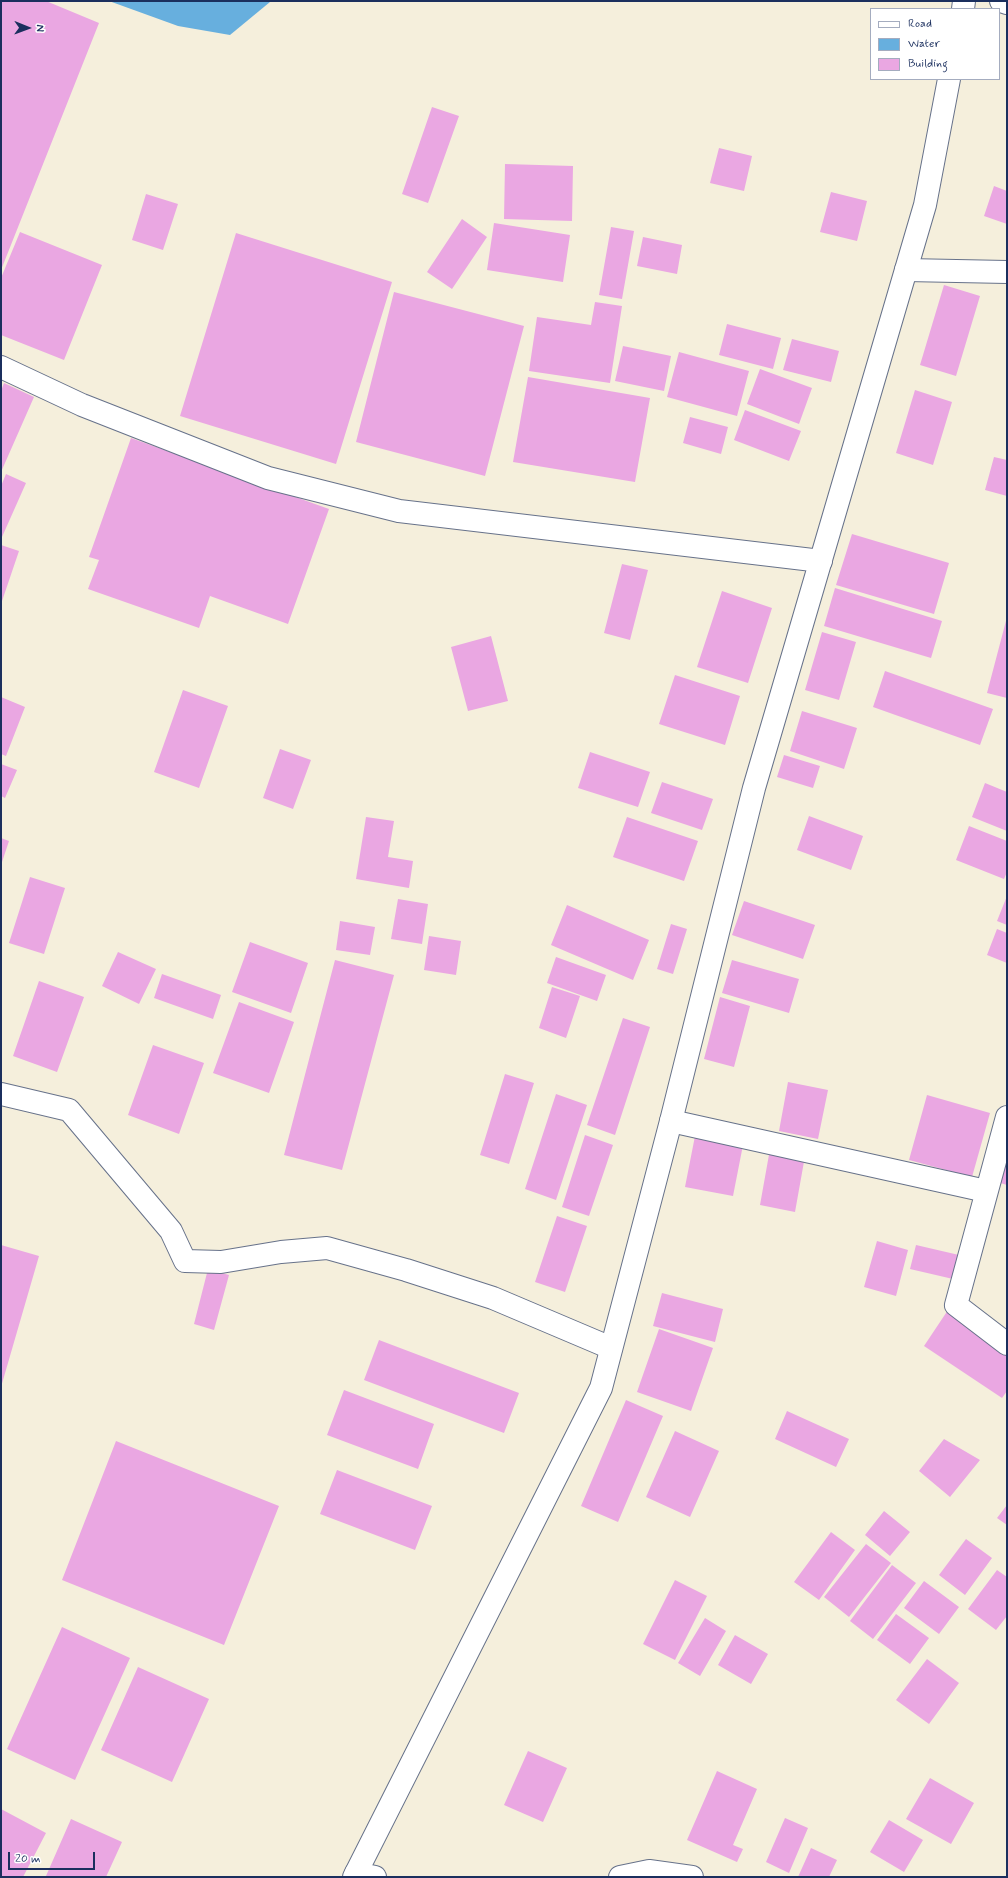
<!DOCTYPE html>
<style>
body{margin:0}
#map{position:relative;width:1008px;height:1878px;overflow:hidden;background:#f5efdc;font-family:Mynerve,sans-serif}
canvas{display:block}
.frame{position:absolute;inset:0;border:2px solid #1b2f5e;pointer-events:none}
.legend{position:absolute;left:870px;top:8px;width:130px;height:72px;box-sizing:border-box;background:#fff;border:1px solid #a4acbf;margin:0;padding:5px 7px;list-style:none;font-size:12px;color:#1b2f5e}
.legend li{display:flex;align-items:center;gap:8px;height:20px}
.legend b{width:20px;border:1px solid #a4acbf}
.north{position:absolute;left:8px;top:8px;width:40px;height:40px;-webkit-text-stroke:3px #fff;paint-order:stroke;rotate:91deg;font-size:11px;font-weight:700;line-height:16px;text-align:center;color:#1b2f5e}
.north::after{content:'';display:block;margin:auto;width:14px;height:18px;background:#1b2f5e;clip-path:polygon(50% 0,100% 100%,50% 72%,0 100%)}
.scale{position:absolute;left:8px;top:1852px;width:87px;height:18px;box-sizing:border-box;border:2px solid #1b2f5e;border-top:0;padding-left:5px;font-size:12px;line-height:14px;white-space:nowrap;color:#1b2f5e;-webkit-text-stroke:3px #fff;paint-order:stroke}
</style>
<div id="map">
<canvas width="1008" height="1878"></canvas>
<div class="frame"></div>
<ul class="legend">
<li><b style="height:5px;background:#fff"></b>Road</li>
<li><b style="height:11px;background:#67afde"></b>Water</li>
<li><b style="height:11px;background:#eaa7e2"></b>Building</li>
</ul>
<div class="north">N</div>
<div class="scale">20 m</div>
</div>
<script>
const ctx = document.querySelector('canvas').getContext('2d');
ctx.lineJoin = 'round';
function paint(path, color) { ctx.fillStyle = color; ctx.fill(path, 'evenodd'); }
function strokePath(path, color, width, dash) { ctx.strokeStyle = color; ctx.lineWidth = width; ctx.lineCap = dash ? 'butt' : 'round'; ctx.setLineDash(dash || []); ctx.stroke(path); }
paint(new Path2D(`
 M109,1H270V2L230,35L178,26Z`), '#67afde');
paint(new Path2D(`
 M1,1H46L99,23L1,270Z
 M432,107L459,116L428,203L402,194Z
 M719,148L752,156L744,191L710,183Z
 M505,164L573,166L572,221L504,219Z
 M994,186L1007,191V224L984,216Z
 M831,192L867,201L857,241L820,232Z
 M146,194L178,204L163,250L132,240Z
 M462,219L487,237L452,289L427,272Z
 M494,223L570,235L563,282L487,270Z
 M611,227L634,231L622,299L599,295Z
 M20,232L102,265L64,360L1,335V278Z
 M236,233L392,282L336,464L180,416Z
 M643,237L682,245L677,274L637,266Z
 M944,285L980,296L956,376L920,365Z
 M394,292L524,326L485,476L356,442Z
 M595,302L622,306L610,383L529,371L537,317L591,325Z
 M727,324L781,338L773,369L719,355Z
 M792,339L839,351L831,382L783,370Z
 M623,346L671,356L664,391L615,381Z
 M679,352L749,371L737,416L667,397Z
 M760,369L812,388L799,424L747,404Z
 M528,377L650,398L635,482L513,462Z
 M4,383L34,397L1,472V391Z
 M915,390L952,402L933,465L896,453Z
 M745,410L801,431L789,461L734,440Z
 M690,417L728,427L721,454L683,443Z
 M131,438L329,509L288,624L210,596L199,628L88,589L99,560L89,557Z
 M994,457L1007,460V496L985,490Z
 M6,474L26,483L2,537L1,486Z
 M852,534L949,563L934,614L836,585Z
 M1,545L19,551L1,604Z
 M622,564L648,570L630,640L604,633Z
 M835,588L942,621L931,658L824,626Z
 M722,591L772,608L748,683L697,667Z
 M1007,617V698L987,693Z
 M822,632L856,642L839,700L805,690Z
 M491,636L508,701L468,711L451,647Z
 M885,671L993,709L980,745L873,707Z
 M675,675L740,696L725,745L659,724Z
 M183,690L228,706L199,788L154,772Z
 M1,697L25,707L6,756L1,754Z
 M802,711L857,728L844,769L790,751Z
 M280,749L311,760L293,809L263,798Z
 M590,752L650,772L638,807L578,788Z
 M784,755L820,766L813,788L777,777Z
 M1,764L17,770L5,798L1,796Z
 M662,782L713,799L702,830L651,813Z
 M985,783L1007,792V831L972,817Z
 M809,816L863,836L851,870L797,850Z
 M366,817L394,821L388,857L413,861L409,888L356,879Z
 M627,817L698,841L684,881L613,857Z
 M969,826L1007,841V872L1004,879L956,860Z
 M1,838L9,841L1,865Z
 M30,877L65,888L44,954L9,943Z
 M1007,896V925L997,921Z
 M398,899L428,904L422,944L391,939Z
 M744,901L815,925L803,959L732,935Z
 M567,905L649,940L633,980L551,945Z
 M340,921L375,927L370,955L336,950Z
 M671,924L687,929L673,974L657,969Z
 M997,929L1007,933V963L987,955Z
 M429,936L461,941L456,975L424,970Z
 M250,942L308,963L291,1013L232,992Z
 M118,952L156,969L139,1004L102,986Z
 M556,957L606,975L597,1001L547,983Z
 M335,960L394,975L342,1170L284,1155Z
 M732,960L799,979L789,1013L722,993Z
 M162,974L221,995L213,1019L154,998Z
 M39,981L84,997L57,1072L13,1056Z
 M552,987L580,996L566,1038L539,1028Z
 M720,997L750,1006L734,1067L704,1059Z
 M239,1002L294,1022L269,1093L213,1073Z
 M623,1018L650,1027L615,1135L587,1125Z
 M153,1045L204,1063L179,1134L128,1115Z
 M505,1074L534,1083L509,1164L480,1155Z
 M788,1082L828,1090L818,1139L779,1131Z
 M556,1094L587,1105L556,1200L525,1189Z
 M927,1095L990,1113L972,1177L909,1160Z
 M585,1135L613,1145L589,1216L562,1207Z
 M695,1136L743,1145L733,1196L685,1187Z
 M770,1149L805,1156L795,1212L760,1205Z
 M1007,1151V1185L997,1182Z
 M557,1216L587,1226L565,1292L535,1282Z
 M877,1241L908,1250L896,1296L864,1287Z
 M1,1245L39,1256L1,1387Z
 M916,1245L959,1255L953,1279L910,1269Z
 M208,1269L229,1275L214,1330L194,1324Z
 M662,1293L723,1309L715,1342L653,1326Z
 M948,1310L1007,1349V1391L1002,1398L924,1346Z
 M659,1329L713,1348L691,1411L637,1392Z
 M379,1340L519,1393L504,1433L364,1380Z
 M344,1390L434,1424L418,1469L327,1435Z
 M626,1400L663,1416L618,1522L581,1506Z
 M787,1411L849,1439L836,1467L775,1439Z
 M675,1431L719,1451L690,1517L646,1497Z
 M944,1439L980,1460L950,1497L919,1471Z
 M116,1441L279,1506L224,1645L62,1580Z
 M337,1470L432,1506L415,1550L320,1514Z
 M1007,1505V1525L997,1518Z
 M884,1511L910,1532L890,1556L865,1535Z
 M831,1532L855,1550L819,1600L794,1582Z
 M966,1539L992,1558L965,1595L939,1575Z
 M866,1544L891,1563L849,1617L824,1597Z
 M892,1565L916,1583L873,1639L850,1621Z
 M997,1570L1007,1577V1616L996,1630L968,1609Z
 M675,1580L707,1596L675,1660L643,1644Z
 M924,1581L959,1607L939,1634L904,1608Z
 M896,1614L929,1638L910,1664L877,1640Z
 M705,1618L726,1631L700,1676L678,1663Z
 M62,1627L130,1658L75,1780L7,1749Z
 M735,1635L768,1654L751,1684L718,1665Z
 M927,1659L959,1683L929,1724L896,1700Z
 M138,1667L209,1699L172,1782L101,1750Z
 M528,1751L567,1768L543,1822L504,1805Z
 M717,1771L757,1789L733,1845L743,1849L737,1862L687,1840Z
 M930,1778L974,1803L951,1844L906,1819Z
 M1,1809L46,1833L23,1877H1Z
 M785,1818L808,1828L789,1873L766,1862Z
 M71,1819L122,1842L106,1877L46,1876Z
 M889,1820L923,1840L904,1872L870,1852Z
 M811,1848L837,1860L829,1877H798Z`), '#eaa7e2');
const minor = new Path2D(`
 M1001,1L1007,3
 M906,270L1007,272
 M1,367L82,405L268,478L399,511L821,561
 M1,1094L69,1110L171,1231L185,1261L221,1262L281,1252L327,1248L406,1270L493,1298L611,1348
 M1007,1117L956,1305L1007,1344
 M671,1121L986,1191
 M356,1873L375,1877
 M620,1877L649,1871L692,1877`);
const major = new Path2D(`
 M963,9L964,1
 M354,1877L601,1388L671,1121L754,788L925,205L949,79`);
strokePath(minor, '#67728a', 24);
strokePath(major, '#67728a', 24);
strokePath(minor, '#fff', 22);
strokePath(major, '#fff', 22);
</script>
